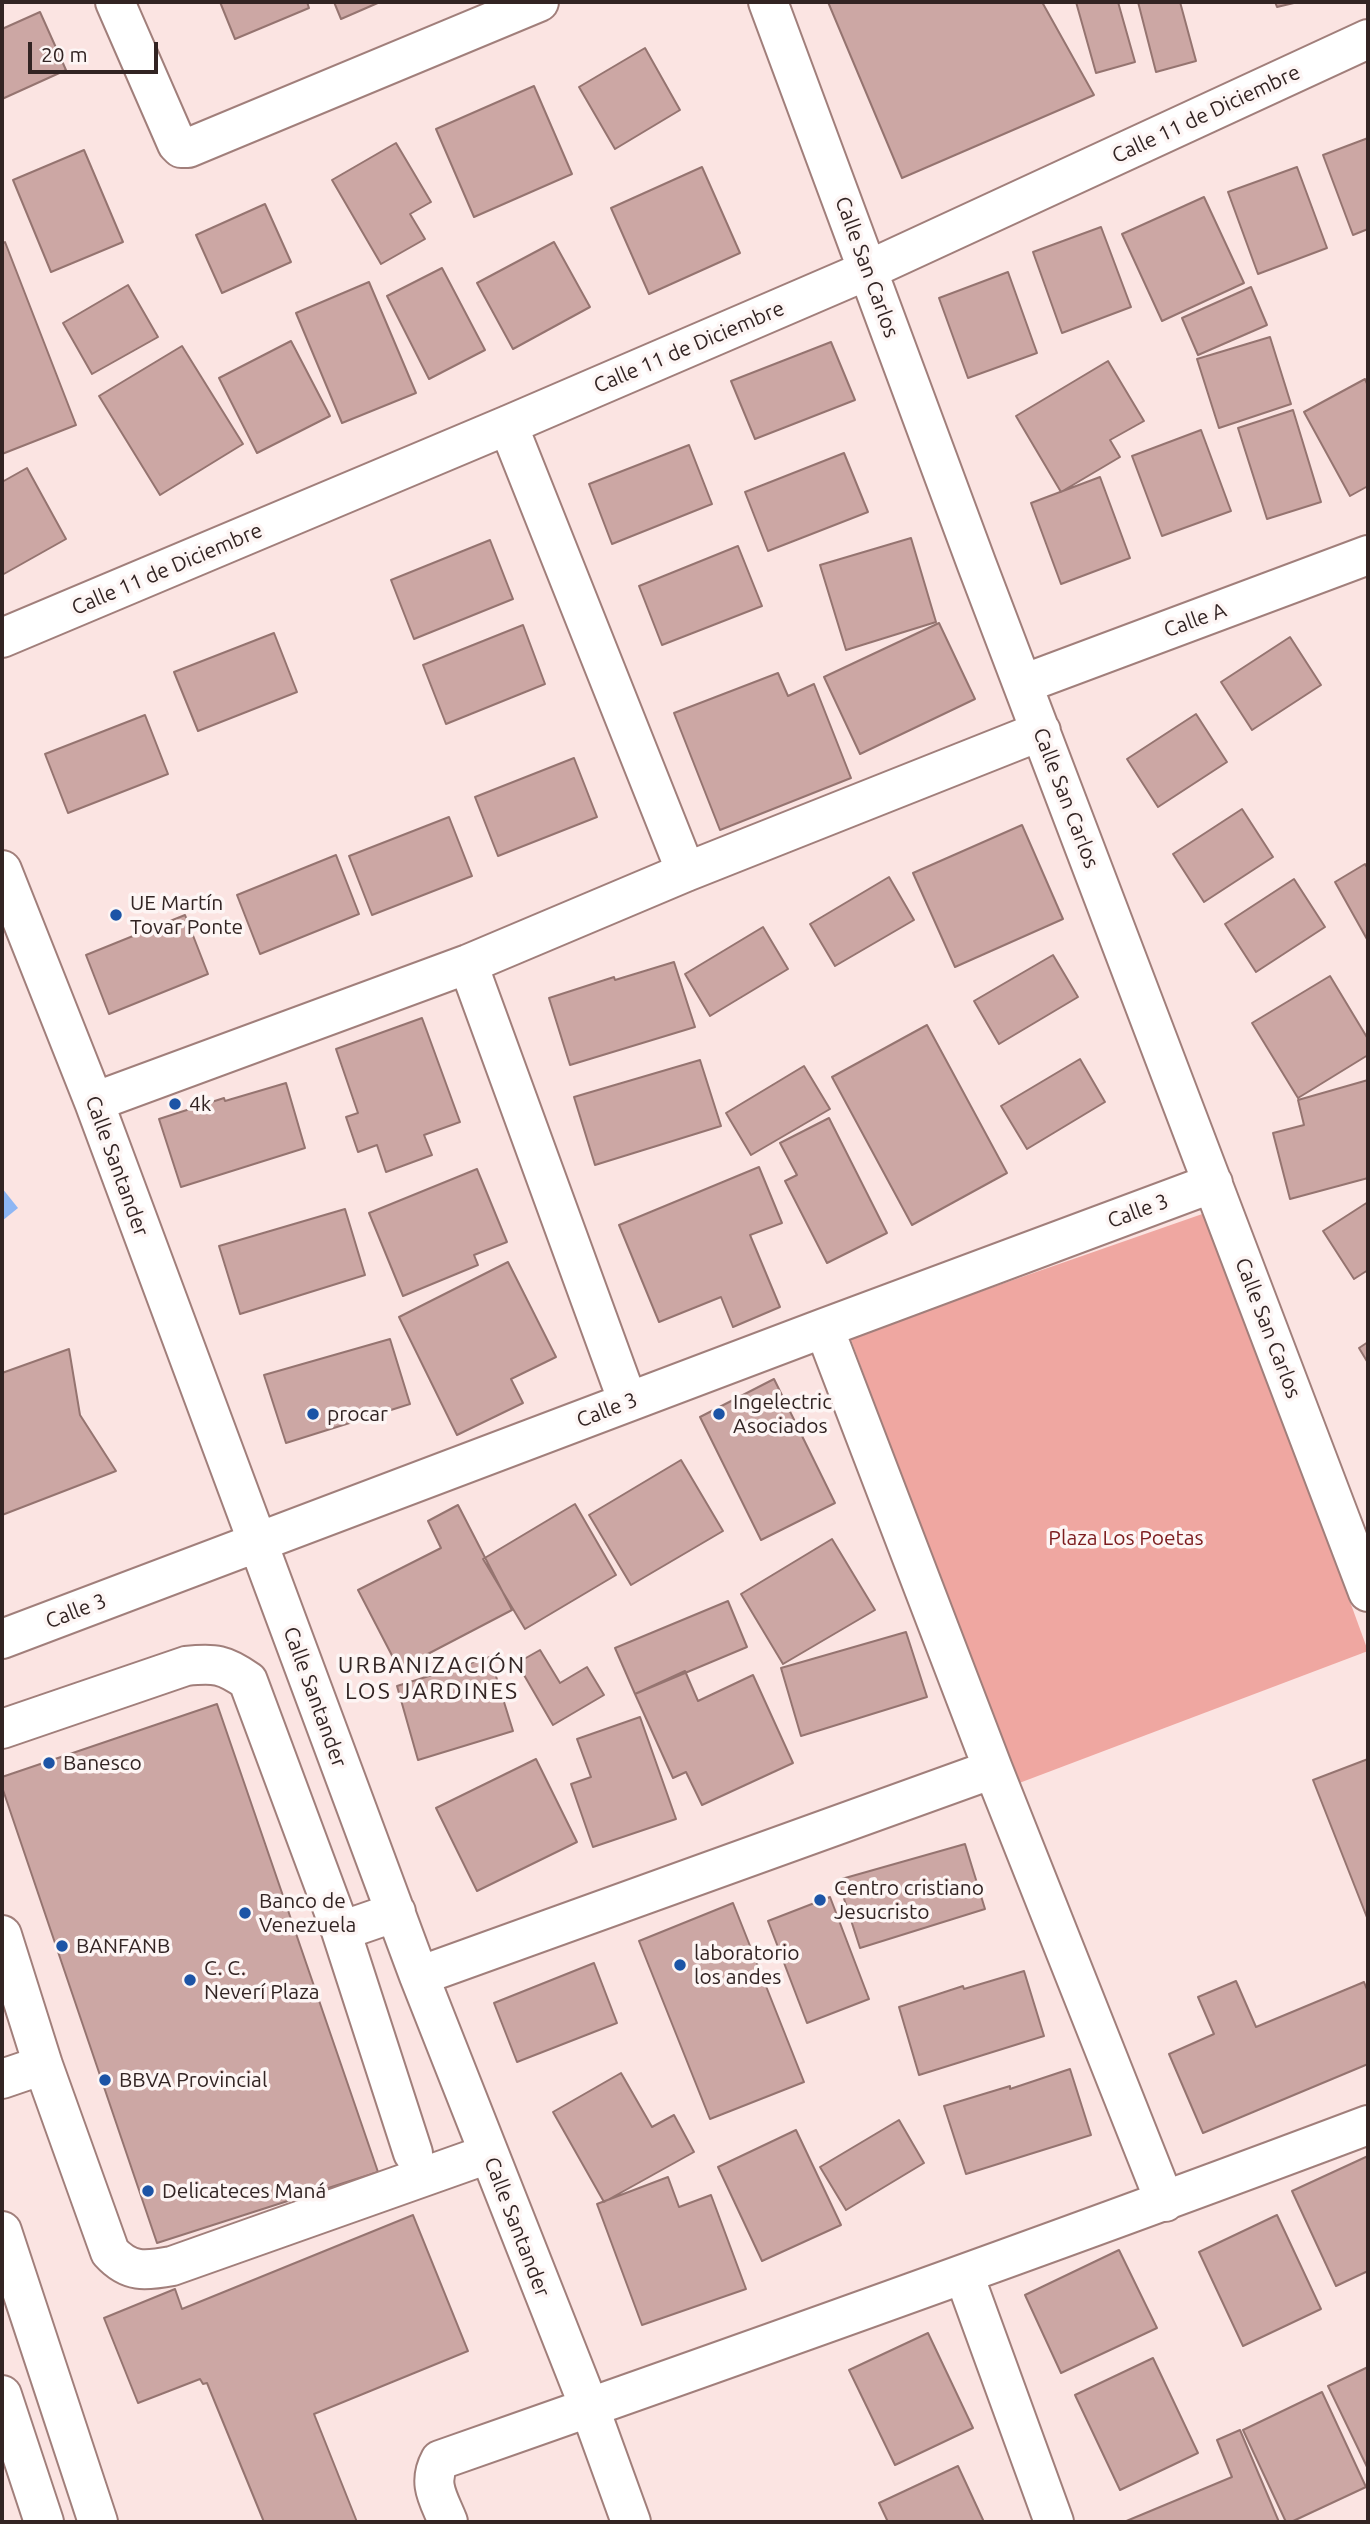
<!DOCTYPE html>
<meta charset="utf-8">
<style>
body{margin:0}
#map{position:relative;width:1370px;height:2524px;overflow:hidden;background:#fbe4e2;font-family:Ubuntu,sans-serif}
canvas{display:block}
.frame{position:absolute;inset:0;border:4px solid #322423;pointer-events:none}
.scale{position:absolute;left:28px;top:42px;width:130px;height:32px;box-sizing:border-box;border:4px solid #322423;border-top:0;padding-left:9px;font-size:21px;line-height:24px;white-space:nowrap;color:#322423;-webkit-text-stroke:5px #fdf5f4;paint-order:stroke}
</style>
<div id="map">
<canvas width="1370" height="2524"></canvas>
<div class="frame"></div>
<div class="scale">20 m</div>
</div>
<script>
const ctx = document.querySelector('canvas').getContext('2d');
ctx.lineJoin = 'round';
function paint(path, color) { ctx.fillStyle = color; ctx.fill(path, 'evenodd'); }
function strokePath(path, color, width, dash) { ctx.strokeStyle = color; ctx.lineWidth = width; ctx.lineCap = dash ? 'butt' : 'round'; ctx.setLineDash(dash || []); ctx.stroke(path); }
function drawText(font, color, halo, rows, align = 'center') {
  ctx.font = font + ' Ubuntu,sans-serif'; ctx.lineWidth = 7; ctx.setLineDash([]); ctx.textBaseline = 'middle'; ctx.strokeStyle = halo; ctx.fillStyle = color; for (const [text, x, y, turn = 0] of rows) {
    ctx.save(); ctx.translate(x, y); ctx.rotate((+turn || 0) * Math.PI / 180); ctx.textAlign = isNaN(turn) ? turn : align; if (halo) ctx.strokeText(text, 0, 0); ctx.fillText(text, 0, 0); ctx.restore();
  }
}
paint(new Path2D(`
 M1208,1212L1368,1651L1014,1785L850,1337Z`), '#efa7a1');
paint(new Path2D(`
 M2,1188L18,1208L2,1221Z`), '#8db6f4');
const building = new Path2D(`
 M220,2H307L309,8L235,39Z
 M334,2H380L341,19Z
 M828,2H1042L1094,95L902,178Z
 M1076,2H1118L1135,62L1096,73Z
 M1138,2H1180L1196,61L1156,72Z
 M1275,2H1298L1277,7Z
 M40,12L66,70L2,99V29Z
 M645,48L680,110L615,149L579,87Z
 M534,86L572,174L474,217L436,129Z
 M1368,138V229L1353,235L1323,155Z
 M396,143L431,202L410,214L425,239L381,264L332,180Z
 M84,150L123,242L51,272L13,180Z
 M702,167L740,253L649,294L611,208Z
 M1297,167L1327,248L1258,274L1228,192Z
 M1204,197L1244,283L1162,321L1122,234Z
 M265,204L291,262L222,293L196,235Z
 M1101,227L1131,307L1062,333L1033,252Z
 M5,242L76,425L2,454V244Z
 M554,242L590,307L513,349L477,283Z
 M442,268L485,350L429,379L387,296Z
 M1008,272L1037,353L968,378L939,298Z
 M369,282L416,393L342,423L296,313Z
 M128,285L158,337L92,374L63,323Z
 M1251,287L1267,325L1198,355L1182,318Z
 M1270,337L1291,404L1219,428L1197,359Z
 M291,341L330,416L257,453L219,378Z
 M831,342L855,400L755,439L731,381Z
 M182,346L243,444L160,495L99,396Z
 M1108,361L1144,421L1110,440L1120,457L1061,492L1016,416Z
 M1365,379L1368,386V486L1350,496L1304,412Z
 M1293,410L1321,502L1267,519L1238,428Z
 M1201,430L1231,511L1162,536L1132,456Z
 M689,445L712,504L612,544L589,484Z
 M844,453L868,512L768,551L745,492Z
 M27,468L66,539L2,575V482Z
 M1100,477L1130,558L1061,584L1031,503Z
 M911,538L936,622L846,650L820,565Z
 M490,540L513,599L414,639L391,580Z
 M738,546L762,606L662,645L639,586Z
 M939,623L975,699L860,754L824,677Z
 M523,625L545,684L446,724L423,665Z
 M274,633L297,692L198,731L174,672Z
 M1290,637L1321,685L1252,730L1221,682Z
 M778,673L788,696L814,684L851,778L720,830L674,713Z
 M1196,714L1227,762L1158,807L1127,759Z
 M145,715L168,774L68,813L45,754Z
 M574,758L597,817L498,856L475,797Z
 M1242,809L1273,857L1204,902L1173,854Z
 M449,817L472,876L372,915L349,856Z
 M1022,825L1063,919L955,967L913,873Z
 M336,855L359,914L260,954L237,895Z
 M1365,864L1368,869V941L1335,882Z
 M889,877L914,920L835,966L810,924Z
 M1294,879L1325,927L1256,972L1225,924Z
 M185,915L208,974L109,1014L86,955Z
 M763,927L788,969L710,1016L685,974Z
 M1053,955L1078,997L999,1044L974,1001Z
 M674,962L695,1027L570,1065L549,998L614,977L615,980Z
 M1330,976L1368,1039V1055L1298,1098L1252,1023Z
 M422,1018L460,1122L424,1135L432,1155L386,1172L377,1145L358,1152L346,1117L358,1113L336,1049Z
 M927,1025L1007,1173L912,1225L832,1077Z
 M1080,1059L1105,1102L1027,1149L1001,1106Z
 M700,1060L721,1126L595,1165L574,1097Z
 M804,1066L830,1109L751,1155L726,1113Z
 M1368,1080V1178L1290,1199L1273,1133L1304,1125L1298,1100Z
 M286,1083L305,1148L181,1187L159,1119L224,1098L225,1101Z
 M829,1118L887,1233L827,1263L785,1181L797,1175L780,1143Z
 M759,1167L782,1223L750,1235L780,1307L733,1327L721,1297L659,1322L619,1225Z
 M477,1169L507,1242L474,1255L478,1265L403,1296L369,1213Z
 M1368,1202V1270L1354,1279L1323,1231Z
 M345,1209L365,1275L240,1314L219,1246Z
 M508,1262L556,1357L511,1379L523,1403L457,1435L399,1317Z
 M390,1339L410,1404L286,1443L264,1375Z
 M1368,1342V1363L1359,1348Z
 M69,1349L80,1415L116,1471L2,1515V1373Z
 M774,1379L835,1503L761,1540L700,1417Z
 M681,1460L723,1531L631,1585L589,1515Z
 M575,1504L616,1575L525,1629L483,1559Z
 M458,1505L512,1610L399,1669L358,1590L441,1548L428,1521Z
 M832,1539L875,1610L783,1664L741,1594Z
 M728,1601L747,1647L635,1694L615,1648Z
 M906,1632L927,1697L801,1736L781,1668Z
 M540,1650L560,1683L587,1667L604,1695L553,1725L517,1663Z
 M490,1657L513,1731L418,1760L397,1686Z
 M685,1671L698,1701L753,1675L793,1763L702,1805L686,1772L673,1778L635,1694Z
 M217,1704L378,2172L157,2243L2,1787V1777Z
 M640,1717L676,1819L593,1847L571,1784L591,1777L577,1739Z
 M536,1759L577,1842L477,1891L436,1808Z
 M1368,1759V1920L1313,1780Z
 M965,1844L985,1909L860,1948L838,1880Z
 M830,1897L869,1999L807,2023L768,1921Z
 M733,1903L804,2082L710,2119L639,1941Z
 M594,1963L617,2023L517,2062L494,2003Z
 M1024,1971L1044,2036L919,2075L899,2007L963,1986L964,1989Z
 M1236,1981L1256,2027L1364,1982L1368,1992V2064L1203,2133L1169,2054L1214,2034L1198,1997Z
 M1070,2069L1091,2135L966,2174L944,2106L1010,2086V2089Z
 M621,2073L652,2127L674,2115L694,2152L604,2202L553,2112Z
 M899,2120L924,2163L846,2210L820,2167Z
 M796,2130L841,2225L762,2261L718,2167Z
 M1368,2156V2271L1336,2286L1292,2191Z
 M668,2177L679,2207L711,2195L746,2289L642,2325L597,2204Z
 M413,2215L468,2351L314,2414L357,2522H264L207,2383L203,2384L200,2379L138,2403L104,2318L175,2289L182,2309Z
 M1277,2215L1321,2309L1243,2346L1199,2252Z
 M1119,2250L1157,2328L1061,2373L1025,2295Z
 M928,2333L973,2428L895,2465L849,2370Z
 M1153,2358L1198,2453L1120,2490L1075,2395Z
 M1368,2367V2469L1328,2386Z
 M1322,2392L1366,2487L1291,2522H1286L1243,2430Z
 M1240,2430L1279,2522H1124L1232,2477L1217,2440Z
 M958,2466L984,2522H888L879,2503Z`);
paint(building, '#cca7a4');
strokePath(building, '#957470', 2);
const minor = new Path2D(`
 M115,2L177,144L181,148H188L539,2
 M768,2L977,565L1368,1592
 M508,425L686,872
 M2,638L508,425L868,270L1368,39
 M1023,684L1368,555
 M2,870L94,1102L419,1976L590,2409L631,2522
 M468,964L628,1402
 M94,1102L468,964L686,872L1041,731
 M824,1328L993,1769L1165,2202
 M2,1639L824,1328L1213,1183
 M2,1729L186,1666C215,1663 224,1664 248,1681L341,1931L396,1912
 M341,1931L413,2153
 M2,1935L43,2065L110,2252C129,2273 145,2271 172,2266L488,2154
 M419,1976L993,1769
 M2,2079L43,2065
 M2,2231L98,2522
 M964,2275L1054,2522
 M2,2395L44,2522
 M448,2522C439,2499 427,2484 440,2460C751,2351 1060,2241 1368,2125`);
strokePath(minor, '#a17f7b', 42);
strokePath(minor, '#fff', 38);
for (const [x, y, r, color] of [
 [116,915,7,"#1c54a6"],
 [175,1104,7,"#1c54a6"],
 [313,1414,7,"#1c54a6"],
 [719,1414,7,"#1c54a6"],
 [49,1763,7,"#1c54a6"],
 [820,1900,7,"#1c54a6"],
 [245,1913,7,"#1c54a6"],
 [62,1946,7,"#1c54a6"],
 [680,1965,7,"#1c54a6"],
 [190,1980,7,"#1c54a6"],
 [105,2080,7,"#1c54a6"],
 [148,2191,7,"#1c54a6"]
]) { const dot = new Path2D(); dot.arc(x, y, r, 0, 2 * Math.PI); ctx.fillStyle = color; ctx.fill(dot); strokePath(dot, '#fdf5f4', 2.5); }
drawText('21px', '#322423', '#fdf5f4', [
 ["Calle 11 de Diciembre",1206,114,-25],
 ["Calle San Carlos",867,267,70],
 ["Calle 11 de Diciembre",689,347,-23],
 ["Calle 11 de Diciembre",167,569,-23],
 ["Calle A",1195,620,-20],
 ["Calle San Carlos",1066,798,69],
 ["Calle Santander",117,1166,70],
 ["Calle 3",1138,1211,-20],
 ["Calle San Carlos",1268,1328,69],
 ["Calle 3",607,1410,-21],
 ["Calle 3",76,1611,-21],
 ["Calle Santander",315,1697,70],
 ["Calle Santander",517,2227,69]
]);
drawText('21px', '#322423', '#fdf5f4', [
 ["UE Martín",130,903],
 ["Tovar Ponte",130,927],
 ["4k",189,1104],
 ["Ingelectric",733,1402],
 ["Asociados",733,1426],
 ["procar",327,1414],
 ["Banesco",63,1763],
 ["Centro cristiano",834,1888],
 ["Jesucristo",834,1912],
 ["Banco de",259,1901],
 ["Venezuela",259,1925],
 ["BANFANB",76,1946],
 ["laboratorio",694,1953],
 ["los andes",694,1977],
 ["C. C.",204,1968],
 ["Neverí Plaza",204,1992],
 ["BBVA Provincial",119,2080],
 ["Delicateces Maná",162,2191]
], 'left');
drawText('21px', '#7c1c1e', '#fdf5f4', [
 ["Plaza Los Poetas",1126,1538]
]);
ctx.letterSpacing = '2px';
drawText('23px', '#322423', '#fdf5f4', [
 ["URBANIZACIÓN",432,1665],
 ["LOS JARDINES",432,1691]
]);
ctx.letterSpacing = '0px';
</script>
